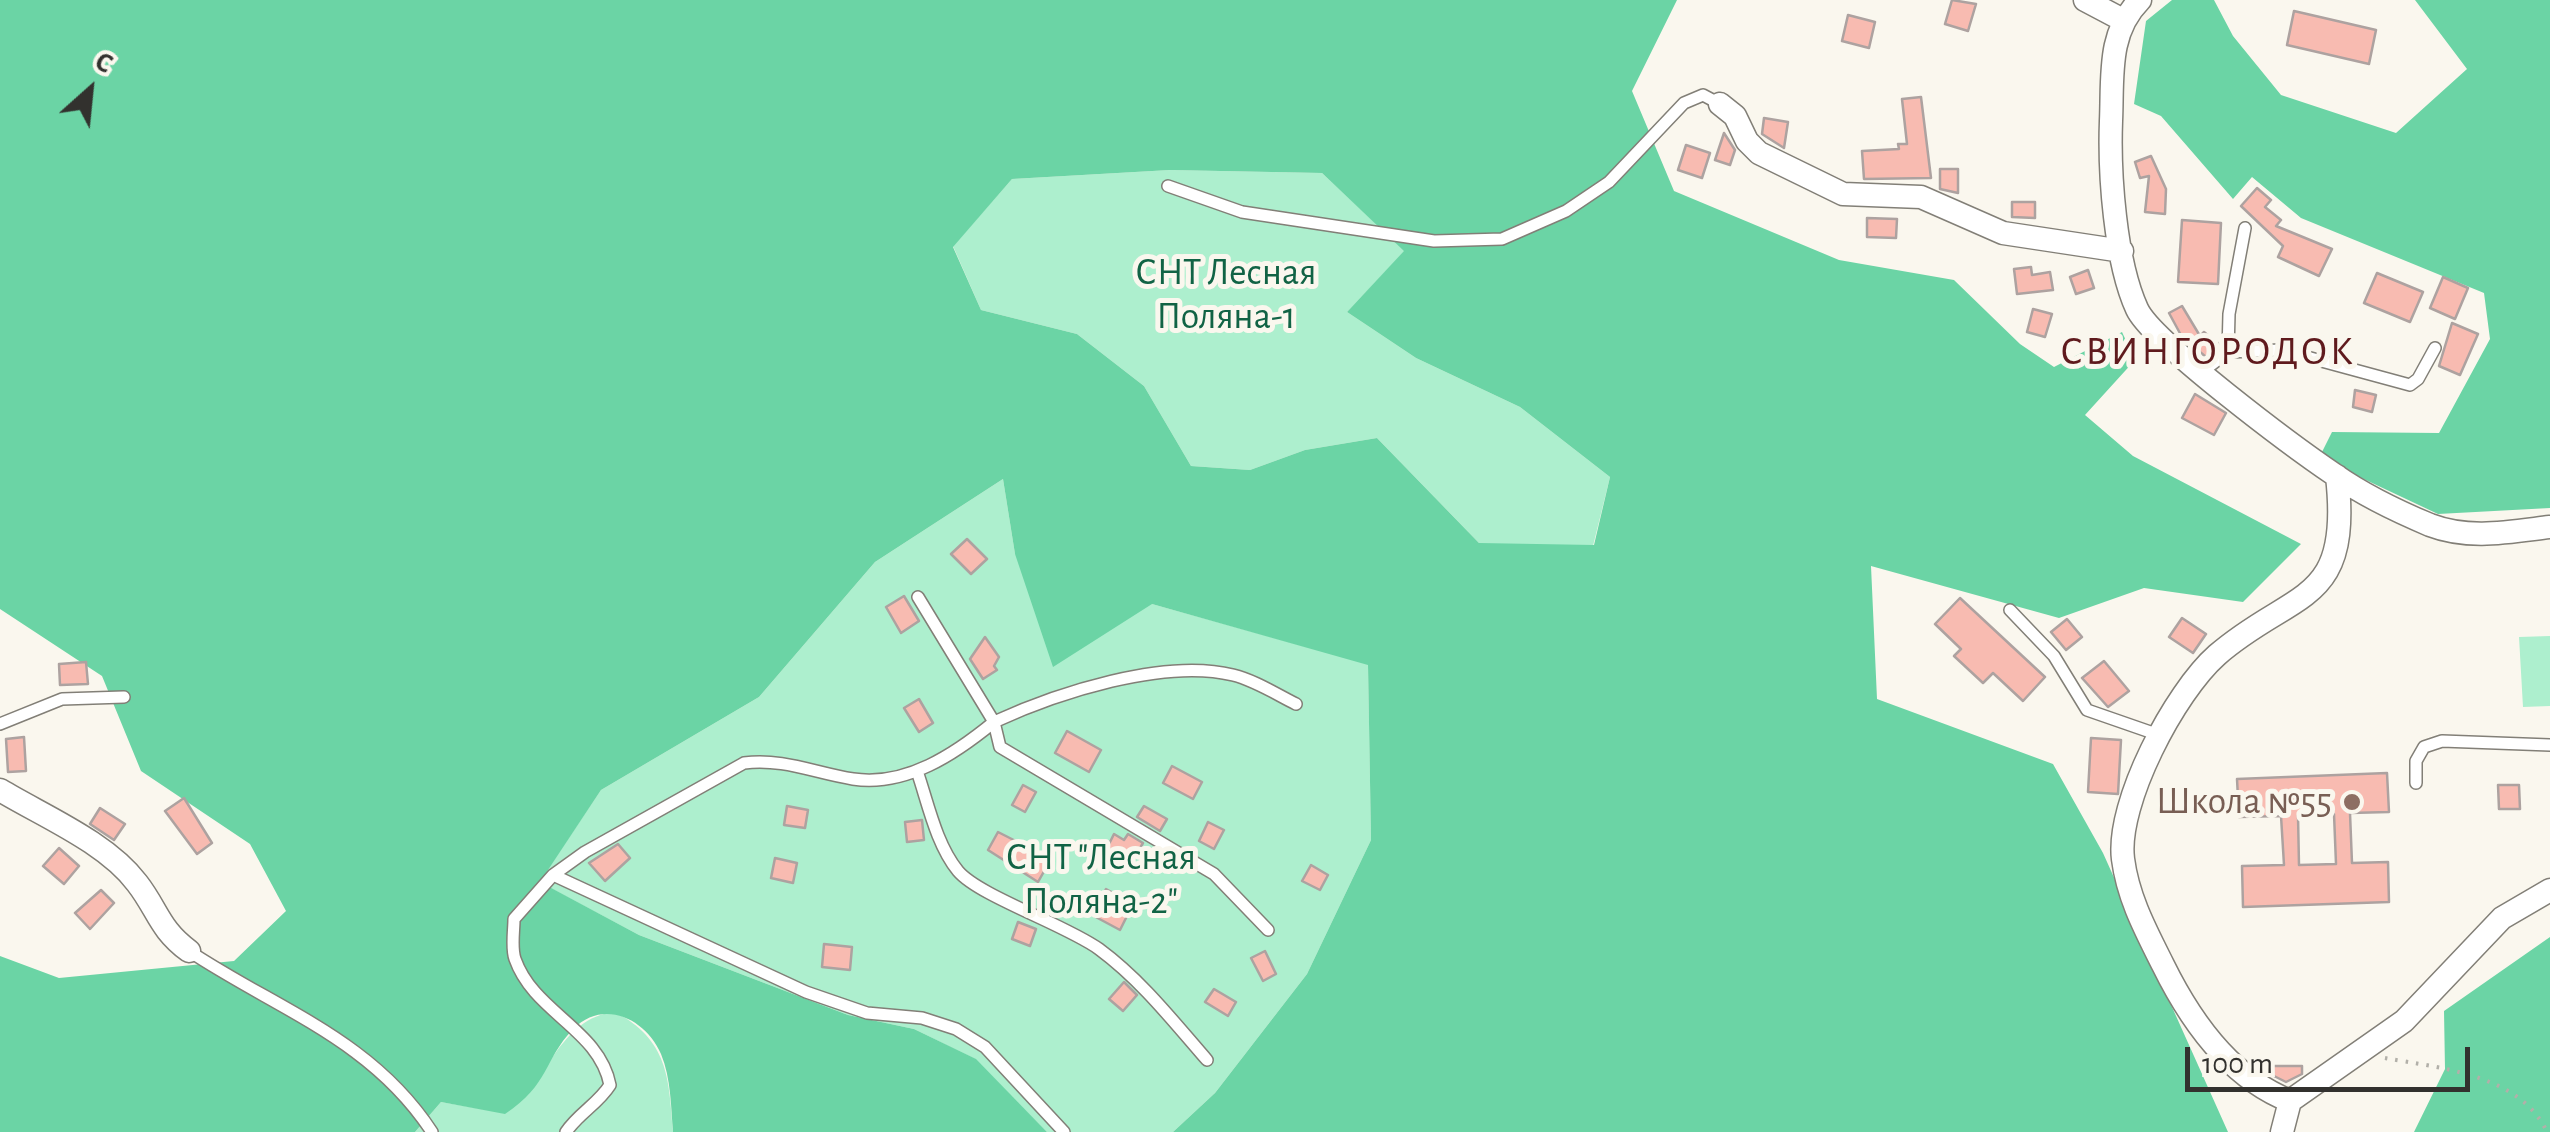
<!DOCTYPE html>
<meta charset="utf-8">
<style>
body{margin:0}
#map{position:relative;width:2550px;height:1132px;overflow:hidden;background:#faf7ee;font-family:"Alegreya Sans",sans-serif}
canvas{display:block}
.north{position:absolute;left:40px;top:40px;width:100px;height:100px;-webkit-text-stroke:8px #faf7ee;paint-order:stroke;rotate:27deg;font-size:28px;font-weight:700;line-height:40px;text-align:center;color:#32312e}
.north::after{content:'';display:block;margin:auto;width:35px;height:45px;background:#32312e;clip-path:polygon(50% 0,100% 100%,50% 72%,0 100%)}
.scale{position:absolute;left:2185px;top:1047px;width:285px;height:45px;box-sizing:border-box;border:5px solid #32312e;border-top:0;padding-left:12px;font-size:30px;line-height:35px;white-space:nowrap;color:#32312e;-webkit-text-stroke:8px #faf7ee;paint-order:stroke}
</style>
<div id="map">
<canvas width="2550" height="1132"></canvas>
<div class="north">С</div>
<div class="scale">100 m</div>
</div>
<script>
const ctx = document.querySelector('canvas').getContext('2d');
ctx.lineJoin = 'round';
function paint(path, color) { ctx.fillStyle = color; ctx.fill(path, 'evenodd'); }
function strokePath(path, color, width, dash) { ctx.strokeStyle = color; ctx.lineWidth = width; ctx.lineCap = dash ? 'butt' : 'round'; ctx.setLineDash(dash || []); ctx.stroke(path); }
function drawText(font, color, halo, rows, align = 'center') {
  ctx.font = font + ' "Alegreya Sans",sans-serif'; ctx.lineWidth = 10; ctx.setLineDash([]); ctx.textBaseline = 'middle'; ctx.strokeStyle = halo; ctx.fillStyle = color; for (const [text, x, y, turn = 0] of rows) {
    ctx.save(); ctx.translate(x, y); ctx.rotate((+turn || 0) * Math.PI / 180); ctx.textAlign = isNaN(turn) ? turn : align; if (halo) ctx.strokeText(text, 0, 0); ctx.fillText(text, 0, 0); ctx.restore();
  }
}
paint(new Path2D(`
 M1170,170L1322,173L1405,251L1347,312L1416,358L1520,407L1610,477L1593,546L1480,544L1377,438L1305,450L1250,470L1191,466L1144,386L1077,334L981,310L953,246L1012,179Z
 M1003,479L1015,554L1152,604L1368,664L1371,840L1307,974L1215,1093L1173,1132H1047L975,1059L914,1029L848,1015L639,935L539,882L601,790L759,697L875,562Z
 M2550,636V706L2523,707L2519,637Z
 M615,1012C668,1040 669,1077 673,1132H415L441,1102L505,1113C547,1085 559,1017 615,1012Z`), '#adefce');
paint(new Path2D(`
 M0,0H1677L1632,91L1674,191L1839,260L1954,280L2020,344L2054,367L2122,332L2135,360L2085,415L2133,456L2301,544L2243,602L2144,588L2059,618L1871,566L1877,699L2053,764L2103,853L2228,1132H1173L1215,1093L1307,974L1371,840L1368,665L1152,604L1053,667L1015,554L1003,479L875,562L759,697L601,790L540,882L639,935L848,1015L914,1029L976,1059L1047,1132H673C671,1107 671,1078 661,1054C646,1019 604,998 573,1029C543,1061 550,1084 505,1114L441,1102L415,1132H0V956L59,978L234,961L286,911L250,844L141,771L102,676L0,609ZM1170,170L1322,173L1404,251L1347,312L1416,358L1520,407L1610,477L1594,545L1479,543L1377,438L1305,450L1250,470L1191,466L1144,386L1077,334L981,310L953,247L1012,179Z
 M2172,0H2214L2233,36L2281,95L2396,133L2467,69L2415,0H2550V508L2438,514L2319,458L2332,432L2439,433L2490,339L2484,293L2301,218L2252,177L2233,199L2161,116L2134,104L2146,21Z
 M2550,937V1132H2414L2445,1069L2444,1011Z`), '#6bd4a5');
const building = new Path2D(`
 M1952,0L1976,4L1968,31L1945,24Z
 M2294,11L2376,30L2369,64L2287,45Z
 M1848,15L1875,22L1869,48L1842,41Z
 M1921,97L1931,178L1864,179L1862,151L1899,149L1898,144H1907L1902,99Z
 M1764,118L1788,122L1784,148L1762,134Z
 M1724,133L1735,150L1730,165L1715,160Z
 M1686,145L1710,153L1702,178L1678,170Z
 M2151,156L2166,189L2165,214L2145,212L2149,176L2140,178L2135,162Z
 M1940,169H1958V193L1940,189Z
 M2257,188L2271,200L2265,207L2281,220L2276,226L2332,249L2319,276L2278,257L2283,246L2241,206Z
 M2012,202H2035V218L2012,217Z
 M1867,218L1897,219L1896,238L1867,237Z
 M2182,220L2221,223L2218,284L2178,282Z
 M2031,267L2032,275L2050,272L2053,290L2017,294L2014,269Z
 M2088,270L2094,288L2076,294L2070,277Z
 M2377,273L2423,292L2410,322L2364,303Z
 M2443,277L2468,288L2455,319L2430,308Z
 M2182,306L2200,336L2204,332L2219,344L2206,357L2182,337L2169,313Z
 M2033,309L2052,314L2045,337L2027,332Z
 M2452,323L2478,334L2460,375L2439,366Z
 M2355,390L2376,395L2372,412L2353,407Z
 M2195,394L2226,413L2214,435L2182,418Z
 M967,539L987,559L971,574L951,554Z
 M904,596L919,621L901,633L886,607Z
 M1960,598L2045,677L2023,701L1993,673L1983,683L1954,656L1961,649L1935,624Z
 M2182,618L2206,634L2193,653L2169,637Z
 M2067,619L2082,637L2066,650L2051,632Z
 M985,637L999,657L994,666L997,670L983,679L970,659Z
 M2104,661L2129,691L2108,707L2082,678Z
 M86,662L88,684L60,685L59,664Z
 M919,699L933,723L919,732L904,708Z
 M1067,731L1101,750L1089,772L1055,753Z
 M24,737L26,771L8,772L6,739Z
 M2091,738L2121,740L2118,794L2088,792Z
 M1172,766L1202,782L1193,799L1163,783Z
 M2387,773L2389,812L2350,813L2352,863L2388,862L2389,902L2243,907L2242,866L2284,865L2281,816L2239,817L2237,779ZM2334,814L2336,864L2299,865L2298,815Z
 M1023,785L1036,792L1025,812L1012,805Z
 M2498,785H2519L2520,809H2499Z
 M184,798L212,843L197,854L165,811Z
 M787,806L808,810L805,828L784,825Z
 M1144,806L1167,819L1160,831L1137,817Z
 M100,808L125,824L114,840L90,824Z
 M922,820L924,840L907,842L905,822Z
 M1208,822L1224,830L1214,849L1199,841Z
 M998,832L1051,859L1038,882L988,850Z
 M1114,834L1124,840L1128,834L1143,843L1132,862L1107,848Z
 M618,844L630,858L605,881L589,863Z
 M59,848L79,866L64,884L43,866Z
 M775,858L797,863L793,883L771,878Z
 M1311,865L1328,875L1320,890L1302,881Z
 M1106,889L1133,904L1120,930L1092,915Z
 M101,890L114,903L90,929L75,913Z
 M1018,922L1036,929L1030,946L1012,939Z
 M824,944L852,947L850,970L822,967Z
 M1265,951L1276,974L1263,981L1251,958Z
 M1124,982L1137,995L1123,1011L1109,999Z
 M1214,989L1236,1002L1228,1016L1205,1002Z
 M2268,1066H2302V1074L2286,1082L2268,1073Z`);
paint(building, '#f8bbb1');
strokePath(building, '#ada2a0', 2.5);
const lane = new Path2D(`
 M1168,186L1242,212L1434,241L1502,239L1566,211L1609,182L1684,103L1703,95L1720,104
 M2228,352L2229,314L2245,228
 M2202,372L2228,352L2281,350L2410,385L2418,379L2435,348
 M918,597L994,722C1057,693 1164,658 1233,675C1254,680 1276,694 1296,704
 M2010,610L2054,656L2087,710L2159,735
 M0,724L62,699L124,697
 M917,771C928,803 936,844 958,871C979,896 1066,925 1099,949C1141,980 1173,1021 1207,1060
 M2416,783V761L2424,747L2442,741L2550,745
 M553,875L806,992L867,1013L922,1018L956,1029L985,1047L1064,1132
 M189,951C278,1010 371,1039 432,1132
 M566,1132C579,1113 598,1104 610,1085C599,1029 534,1013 515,959C511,948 514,931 514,919L553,875L585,852L744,763C783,758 815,773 853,779C906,787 955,754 994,722L1000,747L1214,874L1268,930`);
const street = new Path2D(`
 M2085,0L2121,19
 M2140,0C2107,33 2113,77 2111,121C2109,173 2115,261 2137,309C2152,342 2298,450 2335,475C2362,494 2399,512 2430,525C2469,540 2509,532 2550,527
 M1720,104L1735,116L1747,141L1759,153L1843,194L1921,197L2003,233L2122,251
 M0,790C43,816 106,842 137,883C158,910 159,929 189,951
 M2290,1101C2231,1078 2191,1022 2163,965C2146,931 2128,898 2123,859C2116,803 2175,692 2217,655C2293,589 2352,607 2337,476
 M2282,1132L2290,1101L2404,1021L2502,918L2550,890`);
strokePath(lane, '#827f77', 14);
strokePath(street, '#827f77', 25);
strokePath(new Path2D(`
 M2385,1058C2439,1068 2520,1074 2547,1132`), '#b2b0a9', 4, [2.5, 8]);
strokePath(lane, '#fff', 11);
strokePath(street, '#fff', 22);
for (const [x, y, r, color] of [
 [2352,802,10,"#8d6e63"]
]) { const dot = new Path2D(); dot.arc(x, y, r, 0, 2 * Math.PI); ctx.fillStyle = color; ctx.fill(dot); strokePath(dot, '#faf7ee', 4); }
drawText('38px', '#116345', '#faf7ee', [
 ["СНТ Лесная",1226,273],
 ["Поляна-1",1226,317],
 ["СНТ \"Лесная",1101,858],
 ["Поляна-2\"",1101,902]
]);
drawText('38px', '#785e54', '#faf7ee', [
 ["Школа №55",2332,802]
], 'right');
ctx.letterSpacing = '2.5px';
drawText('40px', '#5f1a1d', '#faf7ee', [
 ["СВИНГОРОДОК",2208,352]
]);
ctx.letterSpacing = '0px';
</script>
